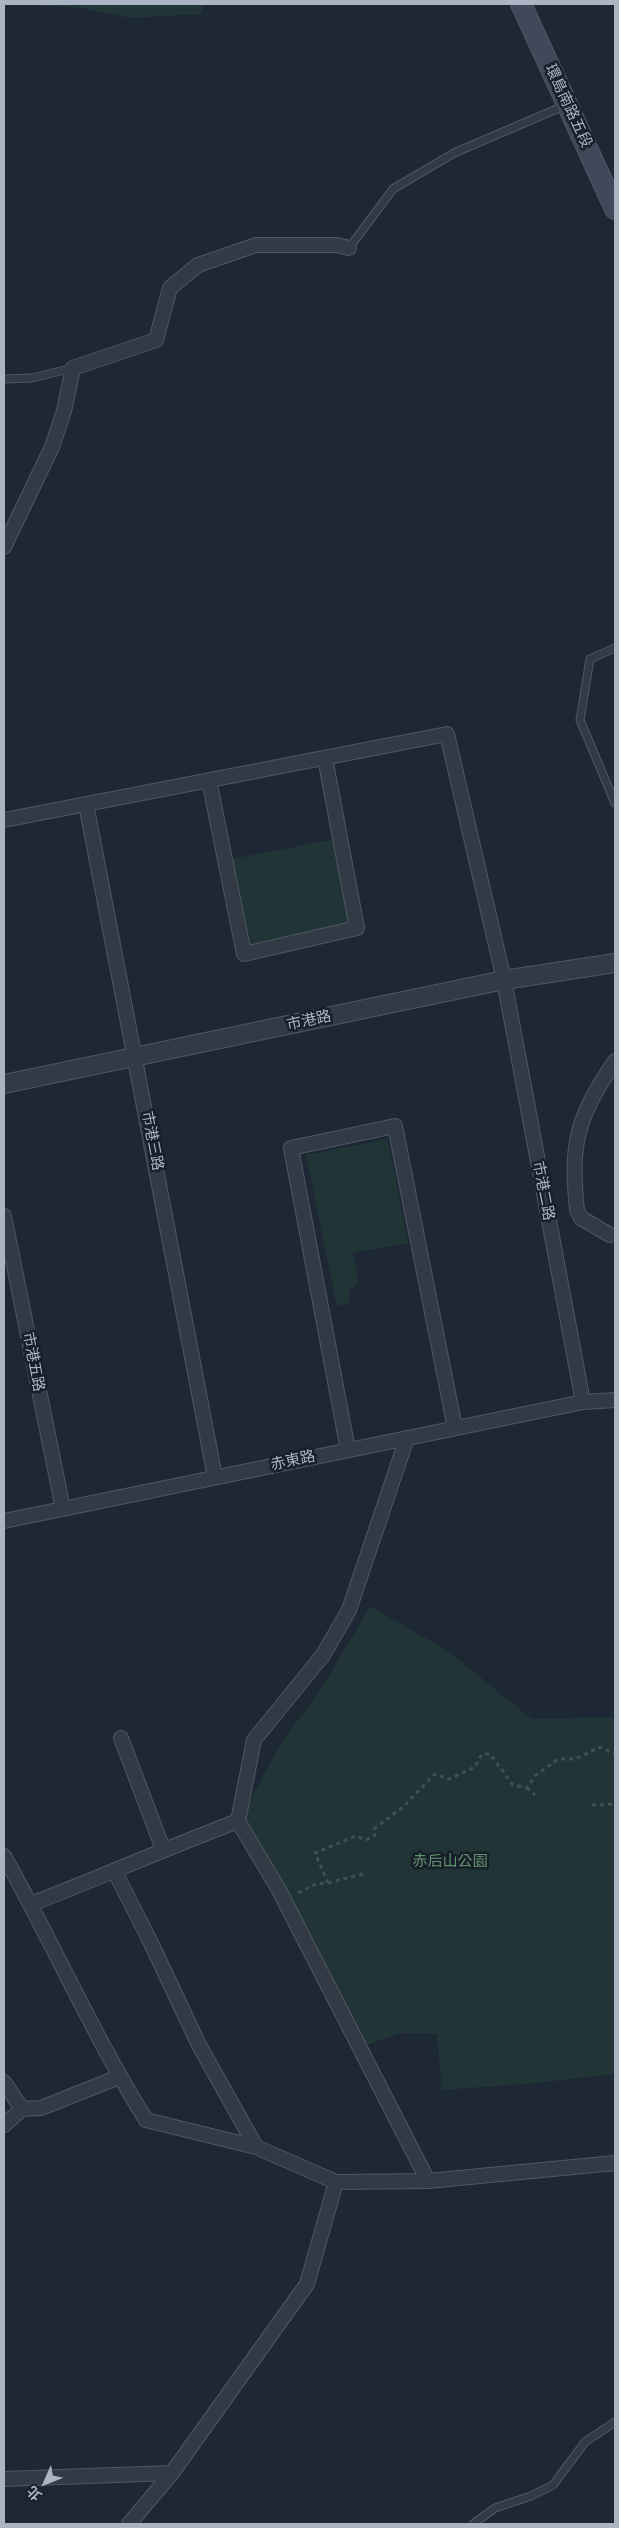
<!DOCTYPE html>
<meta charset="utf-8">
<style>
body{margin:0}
#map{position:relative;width:619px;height:2528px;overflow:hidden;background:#1e2835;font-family:Arial,"Noto Sans TC",sans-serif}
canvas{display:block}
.frame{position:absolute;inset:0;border:5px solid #abb4c3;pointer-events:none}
.north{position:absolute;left:20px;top:2458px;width:50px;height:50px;-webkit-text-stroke:4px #171f2a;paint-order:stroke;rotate:226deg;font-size:14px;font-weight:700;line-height:20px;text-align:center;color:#abb4c3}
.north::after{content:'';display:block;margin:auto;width:18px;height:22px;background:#abb4c3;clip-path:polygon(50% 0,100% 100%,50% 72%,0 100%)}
</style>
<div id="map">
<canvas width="619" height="2528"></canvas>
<div class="frame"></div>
<div class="north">北</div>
</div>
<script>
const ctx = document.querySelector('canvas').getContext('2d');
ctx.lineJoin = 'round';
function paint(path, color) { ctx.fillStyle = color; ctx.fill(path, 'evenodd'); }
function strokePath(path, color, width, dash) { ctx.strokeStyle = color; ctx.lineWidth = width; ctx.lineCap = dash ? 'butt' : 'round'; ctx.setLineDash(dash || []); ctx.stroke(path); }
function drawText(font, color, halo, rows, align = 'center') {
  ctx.font = font + ' Arial,"Noto Sans TC",sans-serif'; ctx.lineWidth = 5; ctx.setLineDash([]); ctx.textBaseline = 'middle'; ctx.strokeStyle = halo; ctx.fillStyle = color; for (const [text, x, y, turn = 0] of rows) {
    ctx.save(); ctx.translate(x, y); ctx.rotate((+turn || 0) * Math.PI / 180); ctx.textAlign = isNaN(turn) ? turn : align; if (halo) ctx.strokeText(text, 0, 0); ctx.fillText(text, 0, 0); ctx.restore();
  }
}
paint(new Path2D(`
 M11,4H203L201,14L130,18L81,8Z
 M335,839L351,925L249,945L232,859Z
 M388,1139L408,1243L353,1253L358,1281L349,1291V1303L337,1306L306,1155Z
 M370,1606L449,1652L532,1719L615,1717V2074L536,2083L442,2090L437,2034L400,2033L360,2048L239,1821L281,1743L324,1685Z`), '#213537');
const service = new Path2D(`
 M349,248L393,189L454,153L566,105
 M4,379L32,378L73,368
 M615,648L590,659L580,720L615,803
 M473,2524L495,2508L531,2496L553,2485L585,2442L615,2422`);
const minor = new Path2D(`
 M4,547L52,447L64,411L73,368L156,340L170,288L198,265L256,245H337L349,248
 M209,780L244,954L357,928L325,758
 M86,804L215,1477
 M4,820L447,734L504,980L583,1402
 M4,1216L63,1509
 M610,1235L581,1218L577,1210C570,1142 577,1118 615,1061
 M348,1450L291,1148L395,1126L455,1428
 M4,1521L583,1402L615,1400
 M121,1738L163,1849
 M238,1821L254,1740L323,1655L349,1610L407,1438
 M4,1856C53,1943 93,2035 146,2120L256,2147L336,2182
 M115,1872L151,1943L199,2045L256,2147
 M31,1904C101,1877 169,1847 238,1821L279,1890L428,2181
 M4,2082L22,2109
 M4,2125L22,2109L41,2108L119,2077
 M4,2479L172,2473
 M129,2524L172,2473L307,2284L336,2182L428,2181L615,2163`);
const tertiary = new Path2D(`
 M4,1084L504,980L615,963`);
const secondary = new Path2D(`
 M521,4L615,209`);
strokePath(service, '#4f5764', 9);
strokePath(minor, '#4f5764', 16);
strokePath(tertiary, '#4f5764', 20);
strokePath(secondary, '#4f5764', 22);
strokePath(new Path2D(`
 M527,1788L535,1795
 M592,1805L615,1804
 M328,1883L367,1873
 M298,1893L316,1884L328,1883L315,1853L356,1836L366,1840L375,1835L374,1829L403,1807L435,1774L449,1779L475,1767L482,1754H490L513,1785L527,1788L535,1776L558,1759H575L600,1747L615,1754`), '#3e5154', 3, [4, 4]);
strokePath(service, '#323a46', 7);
strokePath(minor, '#323a46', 14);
strokePath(tertiary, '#323a46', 18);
strokePath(secondary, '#3f4959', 20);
drawText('15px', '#abb4c3', '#171f2a', [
 ["環島南路五段",568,106,65],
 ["市港路",309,1021,-12],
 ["市港三路",152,1141,79],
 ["市港二路",543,1191,79],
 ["市港五路",33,1362,79],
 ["赤東路",293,1461,-12]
]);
drawText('15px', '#63936f', '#171f2a', [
 ["赤后山公園",450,1862]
]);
</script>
